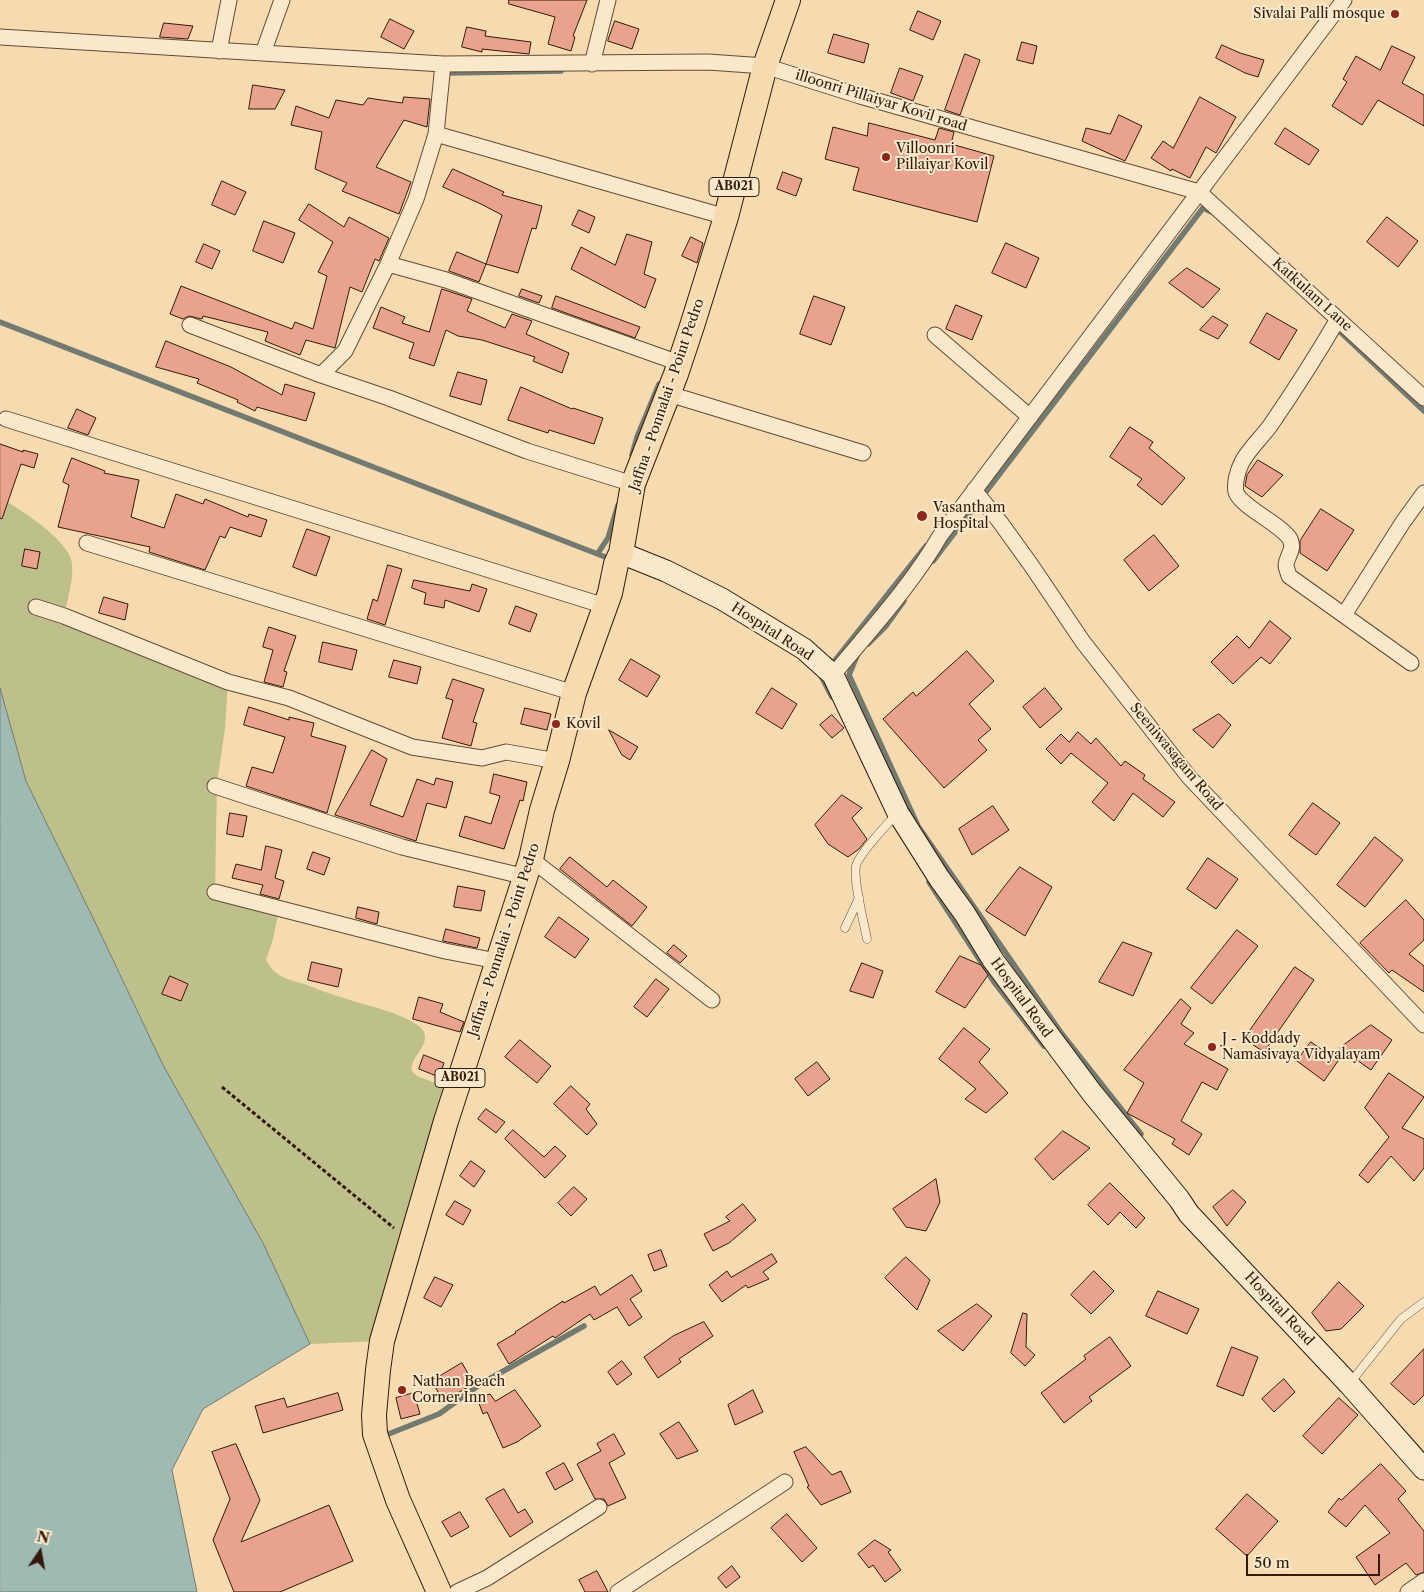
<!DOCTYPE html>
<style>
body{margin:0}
#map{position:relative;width:1424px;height:1592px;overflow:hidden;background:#f6dbb1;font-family:"Libre Caslon Text",serif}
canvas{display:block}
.north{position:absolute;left:15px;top:1527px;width:50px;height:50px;-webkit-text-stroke:4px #f9e8cc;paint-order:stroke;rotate:12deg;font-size:14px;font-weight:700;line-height:20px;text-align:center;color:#331a09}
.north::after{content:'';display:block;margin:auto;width:18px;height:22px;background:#331a09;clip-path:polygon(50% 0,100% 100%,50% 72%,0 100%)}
.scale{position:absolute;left:1246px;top:1554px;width:134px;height:22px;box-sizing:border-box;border:2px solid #331a09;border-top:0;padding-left:6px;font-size:15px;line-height:18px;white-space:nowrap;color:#331a09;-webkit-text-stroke:4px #f9e8cc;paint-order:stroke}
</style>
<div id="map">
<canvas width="1424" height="1592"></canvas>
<div class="north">N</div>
<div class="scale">50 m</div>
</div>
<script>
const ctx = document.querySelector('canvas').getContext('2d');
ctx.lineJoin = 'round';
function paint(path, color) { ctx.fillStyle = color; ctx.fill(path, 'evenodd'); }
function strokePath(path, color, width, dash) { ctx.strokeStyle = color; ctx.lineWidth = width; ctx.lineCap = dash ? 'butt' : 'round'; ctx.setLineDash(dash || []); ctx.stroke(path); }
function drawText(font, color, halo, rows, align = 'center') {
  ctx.font = font + ' "Libre Caslon Text",serif'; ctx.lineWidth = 4; ctx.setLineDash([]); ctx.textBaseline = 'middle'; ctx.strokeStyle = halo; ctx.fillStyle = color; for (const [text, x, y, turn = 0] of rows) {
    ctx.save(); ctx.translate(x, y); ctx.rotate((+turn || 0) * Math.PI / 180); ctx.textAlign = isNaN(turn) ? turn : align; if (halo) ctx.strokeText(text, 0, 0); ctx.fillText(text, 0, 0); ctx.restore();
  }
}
paint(new Path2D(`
 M0,498C20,509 69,540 72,563C74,578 67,602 64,616L228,682L225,729L217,783L215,892L279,910L273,939L266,960C268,963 270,967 273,970C281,978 293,981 304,984C318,989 333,995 347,999C364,1005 416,1016 424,1032C430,1046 409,1058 412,1071L417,1076L456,1091L382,1341L310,1344L263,1243L163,1065L94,920L26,781L0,688Z`), '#bdc08b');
const water = new Path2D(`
 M0,688L26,781L94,920L163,1065L263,1243L310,1344L203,1409L172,1470L197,1592H0Z`);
paint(water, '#9ebab3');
strokePath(water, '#737a6f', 1);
strokePath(new Path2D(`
 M449,73L561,71
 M0,322L613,560
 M1334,326L1424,411
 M632,455L637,437L659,384
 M598,553L608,538L618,505
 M933,561L1203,208L1214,213
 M868,644L886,626L904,601
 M857,656L849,675L918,826L1062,1034L1141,1134
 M828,659L833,663L926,546
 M820,674L832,697
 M929,882L994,982L1044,1046
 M381,1437L439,1414L482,1383L584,1326`), '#737a6f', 5.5);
const building = new Path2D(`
 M509,0H587L573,36L575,37L571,51L548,44L555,17L509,4Z
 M918,11L941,21L933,40L910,30Z
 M390,19L414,31L404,49L381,37Z
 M615,21L639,29L632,49L608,41Z
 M164,23L193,26L188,39L160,37Z
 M467,27L486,31L485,36L531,42L529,54L482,49V52L462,47Z
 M834,34L869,44L864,63L828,53Z
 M1022,42L1037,46L1033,64L1017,60Z
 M1222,45L1240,53L1264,60L1258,77L1245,73L1216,58Z
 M1392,46L1415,57L1402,83L1424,95V126L1378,100L1362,125L1332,106L1347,82L1343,79L1356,56L1380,70Z
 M965,54L980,60L960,115L945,110Z
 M900,68L923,76L913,101L891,93Z
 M253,85L285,90L275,109H249Z
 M404,97L430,99L427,127L404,120L376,167L411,182L399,214L342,191L347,183L315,169L322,132L291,125L296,106L329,118L336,100L363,105L368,98L402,103Z
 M1200,97L1236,117L1216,153L1206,147L1190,178L1172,169L1171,171L1151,158L1163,141L1173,148Z
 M1119,115L1142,126L1125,161L1082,141L1086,128L1110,134Z
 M869,123L935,140L939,128L954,132L951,144L994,156L977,222L853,190L859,168L825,159L833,127L867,136Z
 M1285,128L1319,150L1309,165L1275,144Z
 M453,169L504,192L502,195L542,206L536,229L532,228L518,273L486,264L502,215L481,204L443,187Z
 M783,172L802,179L796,196L777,189Z
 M222,181L246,192L235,215L212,205Z
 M309,204L344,227L349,217L389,238L379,261L375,259L362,292L350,287L335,348L306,340L300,355L265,341L268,332L203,316L202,319L189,316L183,319L170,314L181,286L292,329L295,322L313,329L327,276L318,272L333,242L299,220Z
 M579,210L595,217L589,233L572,225Z
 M1387,217L1418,241L1398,267L1367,242Z
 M264,221L295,233L283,263L253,251Z
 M627,234L652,242L644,274L656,279L645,308L571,269L581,247L615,265Z
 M691,237L703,243L697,263L682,256Z
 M1006,243L1039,258L1026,288L992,273Z
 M204,244L220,251L212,269L196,262Z
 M457,252L486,264L479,282L449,271Z
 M1187,268L1220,289L1203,308L1169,283Z
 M442,289L472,299L467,311L505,328L512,314L532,321L526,334L569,353L562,373L533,361L535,357L482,340L458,336L446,330L434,366L409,358L414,343L373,328L381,307L405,317L402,323L429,332Z
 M522,289L542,296L539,303L519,296Z
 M556,296L640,327L635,338L552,308Z
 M814,296L845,307L831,345L800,334Z
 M956,305L982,316L972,340L946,329Z
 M1267,313L1297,330L1279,360L1250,343Z
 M1213,316L1228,325L1218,339L1200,330Z
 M166,341L231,367L282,395L285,384L315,393L306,421L257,407L255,411L237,402L238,400L197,383L199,379L156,367Z
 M458,372L487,380L481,405L450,396Z
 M521,387L572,409L573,408L603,418L594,444L549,430L548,433L508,420Z
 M77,409L96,418L88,435L68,428Z
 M1130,427L1153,442L1149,448L1185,478L1162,505L1137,485L1142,479L1110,457Z
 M0,444L23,452V450L38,454L34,468L21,464L2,519L0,518Z
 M72,458L105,471L104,473L139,480L131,517L164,528L176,494L203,504L205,499L248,517L249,514L267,520L261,537L230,527L225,538L220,536L205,570L149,552L150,547L58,527L69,485L63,482Z
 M1258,460L1283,475L1262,497L1245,486L1247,475Z
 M1321,509L1354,530L1327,571L1300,553V541Z
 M307,529L330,537L316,576L293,567Z
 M1154,535L1179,566L1149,591L1124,560Z
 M25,549L40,552L37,569L22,566Z
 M388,565L402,569L385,625L367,619L373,599L377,601Z
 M414,580L470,591L472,584L487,589L479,612L445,600L444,608L424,604L426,593L412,588Z
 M104,597L128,604L125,620L99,613Z
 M516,606L537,614L530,632L509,624Z
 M1270,621L1291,638L1270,664L1261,657L1233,684L1211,662L1237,636L1249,648Z
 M269,627L296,636L284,671L287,672L283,687L264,682L273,650L263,647Z
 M323,642L357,650L352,670L319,662Z
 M967,651L994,681L969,704L991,729L978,740L987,750L944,788L883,719L913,692L916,696Z
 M631,659L660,676L647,697L619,680Z
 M394,660L421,667L417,684L389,677Z
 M453,679L484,689L473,722L477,723L471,746L442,738L453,700L446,698Z
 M772,688L797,704L782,729L756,713Z
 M1045,688L1062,709L1040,728L1023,707Z
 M249,707L289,720V717L314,723L311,736L346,746L327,813L246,786L252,767L273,773L285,737L244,725Z
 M525,708L551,714L547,730L521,724Z
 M1219,714L1231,725L1213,748L1193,730Z
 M832,715L844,728L832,738L820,725Z
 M609,730L638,747L630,760L622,755Z
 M1078,732L1091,744L1096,738L1121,766L1125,761L1145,775L1143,779L1175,802L1163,817L1133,793L1114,821L1092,802L1108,783L1071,753L1061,764L1046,749L1061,734L1069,742Z
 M372,750L387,759L370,805L403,817L417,779L434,785L436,778L453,782L446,808L427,803L416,841L335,815Z
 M494,774L527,782L523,801L520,800L504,849L459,836L465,816L491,824L500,796L490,793Z
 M842,795L862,808L852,818L867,839L859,849L848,857L828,844L815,825Z
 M1313,803L1340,823L1316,855L1289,835Z
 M993,806L1009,830L972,855L959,829Z
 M230,813L247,816L243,837L227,834Z
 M1375,837L1403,860L1365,907L1337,885Z
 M266,846L282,850L275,878L284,881L279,899L260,894L263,885L232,878L236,864L261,870Z
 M313,852L330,858L324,875L307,869Z
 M570,857L607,887L613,880L647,907L632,926L560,869Z
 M1208,858L1238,879L1216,909L1187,889Z
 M1020,867L1052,887L1025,936L986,911Z
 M458,886L485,891L481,911L454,907Z
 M1406,900L1424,920V940L1409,954L1424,966V992L1392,970L1389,973L1360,943Z
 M358,907L379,912L377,924L356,918Z
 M559,917L589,939L575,958L545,937Z
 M446,929L480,938L477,948L443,941Z
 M1237,930L1258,946L1212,1004L1191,988Z
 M1123,942L1152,953L1133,996L1099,982Z
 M674,945L687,956L680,963L667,953Z
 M960,956L981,965L988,975L965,1008L936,992Z
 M312,962L342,969L338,987L308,980Z
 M862,963L883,971L873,998L850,991Z
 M1295,967L1314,980L1264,1052L1244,1039Z
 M170,976L188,984L181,1001L162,994Z
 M656,979L669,989L647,1017L634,1007Z
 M419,997L443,1004L440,1012L464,1022L460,1032L413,1019Z
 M1181,999L1191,1008L1181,1024L1194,1033L1184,1044L1228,1069L1217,1090L1202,1082L1181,1121L1202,1134L1189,1155L1172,1144L1175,1139L1127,1113L1144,1083L1124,1070Z
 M1371,1025L1392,1040L1371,1070L1340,1048Z
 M964,1028L990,1049L979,1062L1008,1093L986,1113L965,1099L976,1089L939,1059Z
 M520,1040L551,1066L537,1083L505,1057Z
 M1311,1042L1338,1061L1324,1081L1297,1061Z
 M424,1055L444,1063L439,1077L419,1069Z
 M817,1062L830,1079L808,1096L795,1079Z
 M1389,1073L1424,1097L1402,1128L1424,1139V1168L1414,1181L1391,1156L1368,1183L1359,1175L1389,1137L1365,1108Z
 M571,1086L590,1104L586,1109L597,1124L587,1135L554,1104Z
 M486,1109L505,1122L496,1133L478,1119Z
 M513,1130L544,1157L555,1146L566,1156L545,1178L505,1139Z
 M1063,1131L1090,1148L1053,1180L1035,1159Z
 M471,1161L485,1171L474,1187L460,1176Z
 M936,1179L940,1202L926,1231L906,1227L893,1209Z
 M1110,1183L1145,1218L1136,1228L1120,1212L1108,1225L1088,1205Z
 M574,1187L587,1199L571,1216L558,1203Z
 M1233,1190L1246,1202L1227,1226L1213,1207Z
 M455,1201L471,1210L463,1225L446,1215Z
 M743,1204L756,1220L729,1243L713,1251L704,1234L730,1221L726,1217Z
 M661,1250L667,1266L654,1271L648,1255Z
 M772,1254L777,1262L763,1272L769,1279L748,1288L746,1285L722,1302L709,1285L727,1271L731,1277Z
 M906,1257L930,1280L917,1310L885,1278Z
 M1094,1271L1114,1291L1091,1314L1071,1295Z
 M632,1275L642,1291L630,1299L642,1317L629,1326L617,1307L594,1320L590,1314L555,1338L553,1336L509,1364L497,1344L516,1333L515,1332L563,1301L564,1303L595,1286L600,1295Z
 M435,1277L453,1285L441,1307L424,1298Z
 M1339,1282L1364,1306L1341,1329L1326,1331L1312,1313Z
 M1158,1291L1199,1309L1187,1334L1146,1316Z
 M977,1304L992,1316L963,1351L938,1331Z
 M1023,1313L1027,1314L1026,1347L1035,1355L1025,1366L1011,1353Z
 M704,1322L713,1336L679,1359L681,1362L658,1378L644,1357L673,1336Z
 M1110,1337L1131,1366L1089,1397L1092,1401L1064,1423L1041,1393L1086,1359L1084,1356Z
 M1232,1347L1258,1357L1243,1396L1217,1386Z
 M1424,1349V1395L1414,1405L1391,1384Z
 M622,1361L632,1374L617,1385L608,1372Z
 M462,1363L474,1384L443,1401L432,1381Z
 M1284,1379L1295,1392L1274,1412L1262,1399Z
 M515,1390L541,1426L517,1442L503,1448L487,1412L483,1414L477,1398L490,1394L495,1401Z
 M753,1390L763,1412L735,1425L728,1405Z
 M338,1393L343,1410L263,1433L255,1406L284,1398L287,1407Z
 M414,1393L420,1414L401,1419L396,1398Z
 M1339,1398L1358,1415L1322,1454L1303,1436Z
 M679,1422L698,1451L677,1459L660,1434Z
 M614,1434L625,1454L609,1463L626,1498L608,1506L604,1499H595L577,1464L601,1451L597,1444Z
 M236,1444L260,1500L241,1542L329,1505L353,1561L280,1592H234L213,1540L230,1499L212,1452Z
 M806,1447L832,1475L841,1471L851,1492L821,1505L807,1487L809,1486L794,1452Z
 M564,1463L573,1480L555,1490L546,1473Z
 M1381,1464L1406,1491L1398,1499L1424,1531V1572L1416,1575L1406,1563L1375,1585L1356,1557L1390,1533L1365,1505L1346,1527L1328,1512L1339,1498L1341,1500Z
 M504,1489L518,1513L525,1509L533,1522L510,1537L486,1499Z
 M1247,1494L1278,1521L1247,1556L1216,1529Z
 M460,1512L469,1527L451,1537L442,1522Z
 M787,1514L817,1548L802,1562L771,1528Z
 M875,1540L891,1550L888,1552L901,1570L885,1582L873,1565L869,1568L858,1554Z
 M732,1566L740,1577L726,1588L718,1578Z
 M597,1571L608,1592H585L579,1580Z`);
paint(building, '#e9a28b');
strokePath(building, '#331a09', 1);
const lane = new Path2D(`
 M845,928L859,898
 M867,939C864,923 853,880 856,866C858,856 888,822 897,815
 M1350,1383L1401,1319L1424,1302`);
const street = new Path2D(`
 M0,37L443,64L708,62L765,66L860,96L1199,192L1424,398
 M219,51L229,0
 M263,53L282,0
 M592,64L608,0
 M436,134L726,217
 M388,264L446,280L679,363
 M1338,319C1317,355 1294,391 1270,426C1261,438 1249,449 1242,462C1238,470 1234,483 1236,492C1240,506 1282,525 1290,539C1295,550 1287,555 1286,565C1286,568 1288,572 1289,576L1411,663
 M190,325L321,375L389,398L527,451L633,484
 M935,335L1030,417
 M321,375L345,351L388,264L416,199L436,134L443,64
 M669,394L863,453
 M6,419L605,606
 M974,490L1000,522L1031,565L1083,642L1189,777L1424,1025
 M87,543L574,693
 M36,607L64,616L228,682L289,698L412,747L482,758L506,752L557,761
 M1344,615L1403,522L1424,493
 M833,675C870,630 911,586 940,536L1344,0
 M215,786L402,847L526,877
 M531,859L712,1000
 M215,892L445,951L497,961
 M457,1592L487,1578L599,1507
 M618,1592L785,1482
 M1408,1592L1424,1581`);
const secondary = new Path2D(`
 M621,553L666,571L722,599L804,649L833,675L898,813L939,878L965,914L993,960L1092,1093L1179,1199L1189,1214L1349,1384L1424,1469`);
const primary = new Path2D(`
 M439,1592L398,1500L375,1434L374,1415L378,1370L382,1341L446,1121L531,859L542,810L557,761L574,693L610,593L616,564L621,553L633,484L676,374L692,326L726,217L765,66L788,0`);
strokePath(lane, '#644a33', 9);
strokePath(street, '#644a33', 17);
strokePath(secondary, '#331a09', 23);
strokePath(primary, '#331a09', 26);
strokePath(new Path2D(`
 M222,1087L394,1228`), '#331a09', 3, [4, 2.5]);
strokePath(lane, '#f9e8cc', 8);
strokePath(street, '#f9e8cc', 15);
strokePath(secondary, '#f9e8cc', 21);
strokePath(primary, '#f6dbb1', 24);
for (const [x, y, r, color] of [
 [1395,14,5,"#8f2418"],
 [886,157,5,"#8f2418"],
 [922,516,6,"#8f2418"],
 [556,724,5,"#8f2418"],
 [1212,1047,5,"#8f2418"],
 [402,1390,5,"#8f2418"]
]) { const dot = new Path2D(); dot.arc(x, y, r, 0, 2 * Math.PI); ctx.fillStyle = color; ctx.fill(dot); strokePath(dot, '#f9e8cc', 2); }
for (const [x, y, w] of [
 [734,187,50],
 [460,1078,50]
]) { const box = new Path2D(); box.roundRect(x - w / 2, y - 9.5, w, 19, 4); ctx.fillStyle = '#f9e8cc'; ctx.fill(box); strokePath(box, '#331a09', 1); }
drawText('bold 12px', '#331a09', null, [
 ["AB021",734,187],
 ["AB021",460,1078]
]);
drawText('14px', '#331a09', '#f9e8cc', [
 ["Sivalai Palli mosque",1385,14,"right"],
 ["Villoonri",896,149],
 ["Pillaiyar Kovil",896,165],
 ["Vasantham",933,508],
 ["Hospital",933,524],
 ["Kovil",566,724],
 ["J - Koddady",1222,1039],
 ["Namasivaya Vidyalayam",1222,1055],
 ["Nathan Beach",412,1382],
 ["Corner Inn",412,1398]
], 'left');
drawText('14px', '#331a09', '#f9e8cc', [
 ["illoonri Pillaiyar Kovil road",881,101,17],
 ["Katkulam Lane",1312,295,42],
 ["Jaffna - Ponnalai - Point Pedro",667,395,-71],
 ["Hospital Road",772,632,33],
 ["Seeniwasagam Road",1176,757,50],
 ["Jaffna - Ponnalai - Point Pedro",504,940,-72],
 ["Hospital Road",1021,998,54],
 ["Hospital Road",1279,1309,47]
]);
</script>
